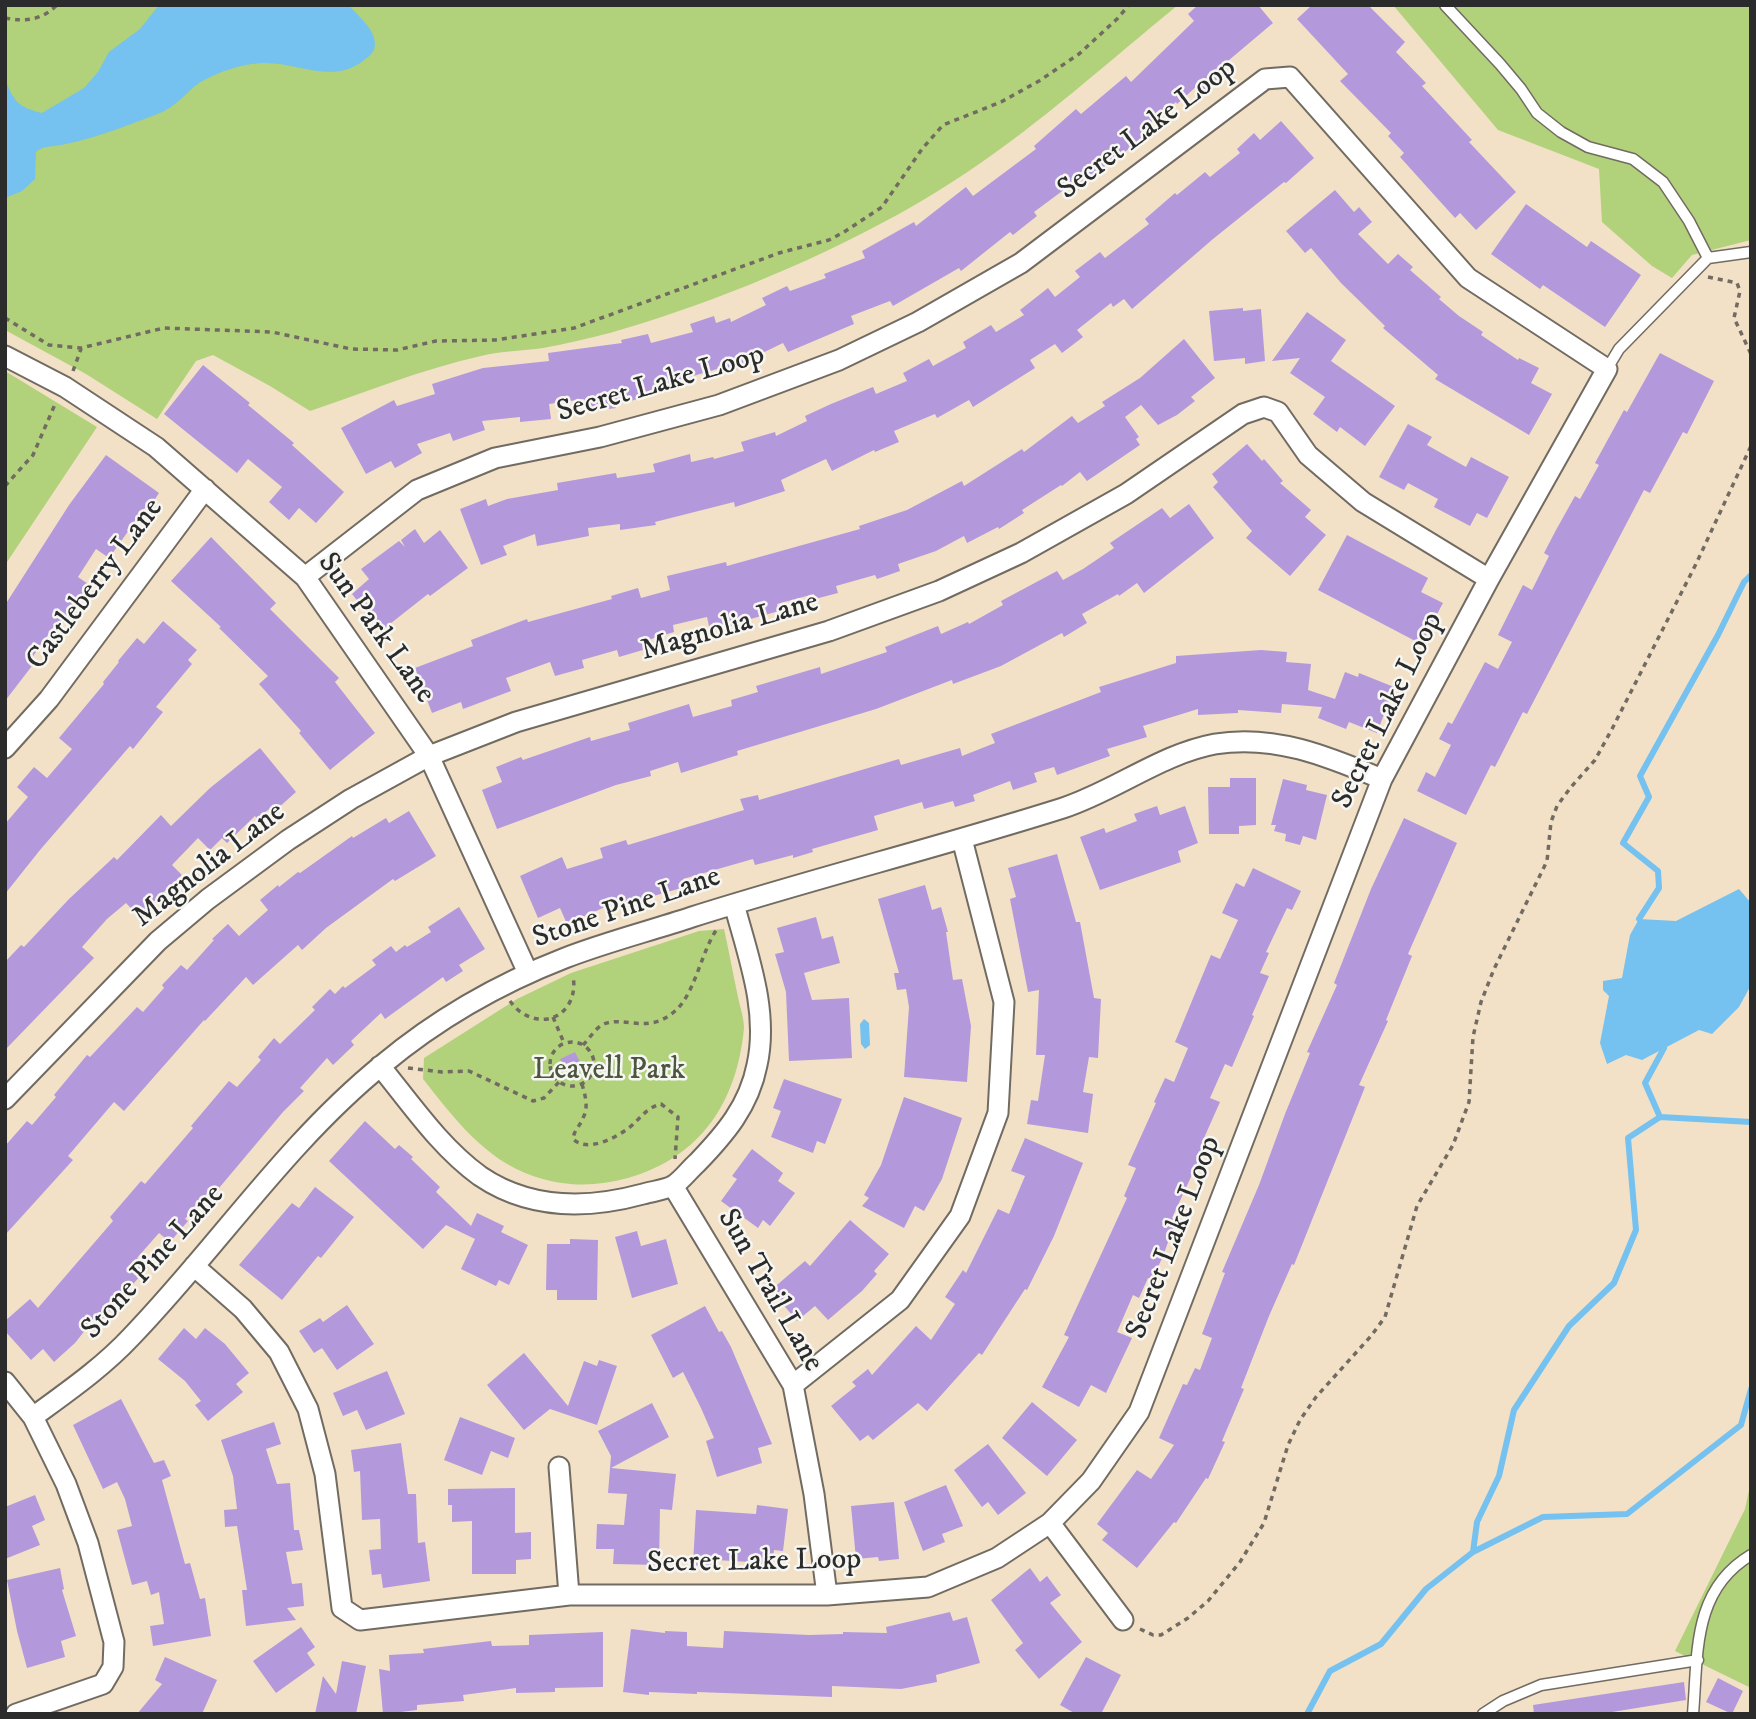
<!DOCTYPE html>
<style>
body{margin:0}
#map{position:relative;width:1756px;height:1719px;overflow:hidden;background:#f2e1c7;font-family:"IM FELL DW Pica",serif}
canvas{display:block}
.frame{position:absolute;inset:0;border:7px solid #2b2b2b;pointer-events:none}
</style>
<div id="map">
<canvas width="1756" height="1719"></canvas>
<div class="frame"></div>
</div>
<script>
const ctx = document.querySelector('canvas').getContext('2d');
ctx.lineJoin = 'round';
function paint(path, color) { ctx.fillStyle = color; ctx.fill(path, 'evenodd'); }
function strokePath(path, color, width, dash) { ctx.strokeStyle = color; ctx.lineWidth = width; ctx.lineCap = dash ? 'butt' : 'round'; ctx.setLineDash(dash || []); ctx.stroke(path); }
function drawText(font, color, halo, rows, align = 'center') {
  ctx.font = font + ' "IM FELL DW Pica",serif'; ctx.lineWidth = 5; ctx.setLineDash([]); ctx.textBaseline = 'middle'; ctx.strokeStyle = halo; ctx.fillStyle = color; for (const [text, x, y, turn = 0] of rows) {
    ctx.save(); ctx.translate(x, y); ctx.rotate((+turn || 0) * Math.PI / 180); ctx.textAlign = isNaN(turn) ? turn : align; if (halo) ctx.strokeText(text, 0, 0); ctx.fillText(text, 0, 0); ctx.restore();
  }
}
paint(new Path2D(`
 M5,5H1178C1108,62 1041,123 966,173C881,230 773,279 676,312C634,327 588,340 543,348C523,351 501,351 481,356C423,369 366,392 310,411L270,386L213,355L196,361L157,419L86,374L5,330Z
 M1393,5H1751V240L1692,255L1672,278L1652,266L1602,222L1599,169L1498,130Z
 M5,371L97,427L5,565Z
 M724,929C729,951 733,974 738,997C740,1007 744,1018 744,1028C737,1102 701,1157 628,1178C596,1187 565,1187 533,1176C484,1159 454,1118 423,1079L424,1058L517,999L571,973L699,931Z
 M1751,1481V1688L1675,1651L1745,1509Z`), '#b1d27a');
paint(new Path2D(`
 M159,5H349C358,17 380,32 374,50C372,54 367,58 363,61C333,84 299,63 265,63C243,63 213,73 195,86C187,93 179,101 171,107C163,113 151,116 142,120C113,131 85,141 55,146C47,147 43,146 36,152L35,179L22,191L5,198V79C14,102 18,107 42,113L84,88L98,72L109,52L140,29Z
 M1739,889L1751,903V985L1739,1007L1712,1034L1699,1030L1642,1060L1626,1055L1607,1064L1600,1043L1609,996L1603,990V981L1622,978L1630,935L1639,919L1676,921Z
 M864,1019L869,1023L870,1045L865,1049L861,1044L860,1024Z`), '#75c1ef');
strokePath(new Path2D(`
 M1639,919L1659,888L1658,871L1623,843L1649,797L1640,776L1718,635L1744,582L1751,575
 M1660,1117L1645,1083L1664,1048
 M1473,1552L1543,1517L1627,1514L1741,1425L1751,1389
 M1307,1714L1330,1671L1381,1644L1426,1589L1473,1552L1477,1522L1499,1476L1514,1410L1569,1326L1614,1283L1636,1230L1628,1138L1660,1117L1751,1122`), '#75c1ef', 6);
paint(new Path2D(`
 M1198,5H1258L1273,23L1222,66L1226,71L1204,91L1198,85L1177,104L1176,102L1145,128L1148,132L1125,152L1124,150L1075,193L1069,186L1034,212L1037,216L1013,235L1010,232L961,271L959,268L893,306L890,301L851,316L854,324L788,352L783,343L752,358L755,364L726,373L724,367L662,385L664,392L615,405L616,408L585,412L584,399L549,404L551,419L520,422V417L482,421L485,430L453,441L450,433L417,444L422,453L395,468L391,461L366,474L341,428L394,400L397,406L435,394L432,384L483,368L549,361L548,353L622,343L621,340L648,334L651,343L693,332L690,324L714,316L716,323L730,318L731,322L766,305L762,298L787,286L790,291L826,278L824,274L865,258L862,251L914,222L916,226L966,187L973,196L1036,149L1034,146L1076,109L1081,114L1126,76L1131,82L1194,21L1188,14Z
 M1312,5H1368L1405,42L1396,52L1426,83L1422,86L1472,140L1469,142L1516,192L1476,230L1460,213L1455,218L1436,197L1400,157L1404,153L1388,136L1391,133L1340,81L1348,74L1297,19Z
 M1281,121L1314,158L1286,183L1284,182L1213,239L1132,309L1124,299L1113,307L1111,303L1077,330L1083,337L1062,353L1055,344L1030,360L1035,368L973,407L969,400L937,418L935,414L894,431L899,442L875,452L874,450L832,471L826,459L781,480L785,491L735,507L734,502L655,522L656,525L620,530V524L588,528L589,536L537,546L535,534L503,546L507,555L481,565L460,509L486,499L488,506L507,499L558,490L557,483L616,473L617,478L655,472L653,464L690,454L691,462L713,457L714,459L744,451L741,442L775,432L776,436L807,421L805,416L831,404L873,387L876,394L907,381L903,373L929,359L933,366L966,348L963,342L991,325L996,332L1024,315L1020,310L1048,288L1055,297L1080,277L1075,271L1100,252L1105,258L1149,224L1145,219L1175,193L1177,195L1205,172L1210,177L1240,153L1237,149L1254,133L1260,140Z
 M1335,190L1354,212L1359,207L1372,222L1358,234L1388,264L1398,254L1413,267L1410,270L1441,297L1439,299L1459,316L1483,332L1481,335L1518,360L1519,358L1539,368L1531,383L1552,394L1529,435L1435,379L1438,375L1383,328L1385,326L1341,283L1311,248L1305,253L1286,231Z
 M1526,204L1587,247L1591,241L1641,275L1605,327L1543,285L1540,289L1491,254Z
 M1243,308V311L1261,309L1265,361L1245,364V358L1214,361L1209,311Z
 M1307,312L1346,340L1331,361L1395,406L1365,446L1340,427L1337,432L1313,414L1325,397L1290,373L1300,358L1272,361Z
 M1184,339L1215,378L1191,397L1195,401L1177,415L1158,425L1141,405L1125,417L1139,437L1136,439L1140,445L1087,481L1080,472L1062,486L1061,485L1022,510L1024,513L999,529L998,527L967,543L964,536L936,551L898,564L900,571L877,579L875,575L836,586L838,593L815,599L814,594L777,604L779,611L740,622V624L710,631L707,617L673,625L674,632L651,639L653,647L619,657L617,650L582,660L584,668L555,676L550,662L506,678L511,691L463,709L461,702L432,713L415,668L473,646L471,640L527,619L528,622L612,599L611,596L638,588L641,598L670,590L667,576L726,562L727,566L860,529L859,526L907,510L962,481L964,486L1022,449L1024,452L1072,416L1078,423L1105,406L1102,402L1140,378Z
 M1660,353L1714,381L1687,434L1683,432L1650,493L1644,490L1527,714L1523,712L1495,767L1491,765L1466,815L1417,791L1426,772L1435,777L1451,745L1439,739L1448,722L1452,724L1485,662L1498,669L1512,642L1498,635L1523,585L1532,590L1549,556L1544,553L1556,530L1575,496L1580,499L1599,465L1595,463L1624,410L1627,412Z
 M203,365L250,403L248,405L294,443L292,445L344,492L316,523L299,508L289,520L269,502L282,487L248,459L237,473L164,414Z
 M1408,424L1432,437L1427,445L1466,467L1471,457L1509,477L1487,518L1477,513L1470,526L1434,507L1438,499L1408,483L1404,490L1379,477Z
 M1247,444L1262,461L1264,459L1283,481L1280,483L1311,510L1305,517L1326,535L1290,576L1246,538L1252,531L1213,487L1218,482L1212,474Z
 M106,455L159,493L150,507L147,505L109,558L96,549L78,577L91,586L81,600L79,598L60,628L55,625L31,659L35,662L5,701V605L69,505Z
 M1189,504L1214,538L1144,593L1137,583L1119,596L1118,594L1082,614L1087,623L1064,637L1062,633L1001,666L953,684L952,680L876,709L737,751L738,755L681,773L678,762L650,771L651,776L616,785L497,829L482,790L502,782L496,767L521,757L523,760L590,737L591,741L630,730L628,723L689,704L693,717L732,706L731,700L758,692L756,686L820,667L821,674L887,652L885,647L938,626L941,634L968,622L969,624L1003,605L1001,601L1057,571L1063,580L1083,569L1114,548L1110,543L1162,508L1170,518Z
 M415,529L424,543L440,530L468,568L430,596L428,594L381,631L352,594L369,579L361,569L399,541L405,547L401,540Z
 M1347,535L1428,578L1421,592L1443,603L1421,644L1318,590Z
 M211,537L276,603L270,609L339,678L335,682L375,733L330,770L299,733L301,731L259,684L268,676L219,628L221,627L171,581Z
 M163,621L197,650L188,660L192,664L156,707L163,712L133,749L130,746L40,850L5,894V824L28,797L17,787L34,767L47,778L72,749L59,738L104,684L103,682L119,662L118,661L137,638L144,644Z
 M1261,650L1287,652L1286,662L1311,664L1308,690L1335,699L1345,672L1358,677L1359,673L1394,687L1377,733L1349,722L1346,729L1318,718L1322,707L1282,704L1281,713L1238,710V713L1198,715V709L1143,726L1147,737L1107,749L1110,756L1057,775L1054,767L1034,773L1037,782L1013,790L1010,781L973,795L975,801L955,807L953,801L924,809L922,802L874,816L878,830L812,849L813,852L793,858V855L755,865L753,859L683,879L685,887L615,907L614,903L567,924L560,908L538,918L520,876L562,857L567,869L603,858L600,848L626,840L628,845L744,810L740,799L758,795L759,800L899,759L901,765L960,748L962,756L995,743L991,734L1101,692L1099,687L1176,663V656Z
 M260,748L296,792L277,809L274,805L257,819L255,816L227,843L222,838L210,850L198,838L172,865L182,875L138,916L126,903L107,919L82,947L94,958L5,1050V962L21,945L24,947L69,899L114,857L117,860L161,815L171,826L210,788Z
 M1230,778H1256V825L1239,826V834H1209L1208,787H1230Z
 M1283,779L1307,785L1306,790L1327,795L1316,840L1303,836L1300,845L1285,841L1286,834L1274,831L1276,825H1271Z
 M1157,806L1160,815L1185,806L1198,843L1178,851L1181,862L1100,890L1080,837L1104,828L1106,833L1137,821L1134,814Z
 M409,811L436,856L395,881L393,879L326,928L302,950L298,945L253,985L246,977L205,1021L204,1020L124,1111L114,1102L68,1156L73,1160L5,1235V1146L27,1121L32,1125L56,1097L54,1095L87,1055L90,1057L137,1007L143,1012L164,988L162,985L181,965L187,970L214,940L212,939L228,924L239,936L268,910L260,900L278,885L279,887L298,872L300,873L352,836L353,838L386,818L389,823Z
 M1404,818L1457,843L1408,954L1412,956L1386,1020L1388,1021L1359,1085L1365,1087L1294,1265L1292,1264L1269,1316L1241,1388L1244,1389L1222,1441L1225,1442L1208,1479L1206,1478L1176,1523L1174,1522L1137,1568L1102,1540L1108,1533L1097,1524L1137,1470L1151,1479L1174,1445L1159,1438L1183,1384L1187,1385L1195,1368L1200,1370L1212,1338L1202,1334L1225,1273L1222,1272L1259,1185L1285,1114L1310,1053L1307,1052L1337,985L1334,983L1371,889Z
 M1057,854L1076,922H1080L1094,998L1101,999L1098,1058L1089,1057L1083,1092L1093,1094L1088,1133L1027,1124L1031,1100L1038,1101L1045,1055H1036L1039,990L1028,992L1010,899L1016,897L1008,868Z
 M1253,868L1301,891L1292,910L1287,908L1266,952L1269,953L1260,973L1269,976L1252,1015L1254,1016L1232,1067L1225,1064L1210,1098L1220,1102L1204,1138L1208,1140L1172,1218L1176,1220L1163,1256L1152,1280L1148,1278L1139,1298L1133,1295L1117,1332L1132,1338L1106,1393L1091,1385L1079,1407L1042,1387L1069,1337L1064,1335L1127,1198L1124,1196L1136,1168L1128,1165L1156,1103L1154,1102L1165,1078L1174,1082L1188,1048L1175,1042L1201,979L1211,955L1220,959L1238,920L1222,913L1236,883L1244,887Z
 M925,885L932,910L941,907L948,932H946L953,980L962,979L971,1026L967,1082L904,1077L909,1007L906,989L897,990L894,973H899L878,899Z
 M459,907L485,949L459,965L463,971L446,982L443,977L385,1019L381,1013L351,1041L354,1045L333,1065L327,1058L300,1088L304,1091L283,1112L214,1194L210,1190L185,1219L188,1221L170,1242L159,1233L137,1258L148,1267L99,1323L94,1319L75,1343L54,1362L43,1349L31,1360L5,1331V1321L30,1299L38,1308L113,1221L110,1217L141,1181L145,1184L193,1128L191,1126L229,1081L237,1087L261,1060L258,1057L274,1038L280,1044L315,1010L312,1007L330,989L335,994L343,986L345,988L376,965L372,960L391,946L396,952L405,945L407,947L431,932L428,927Z
 M816,917L822,939L833,936L840,963L804,973L812,1000L849,998L852,1058L789,1061L786,992L775,954L784,952L777,928Z
 M575,1052L582,1066L568,1074L560,1059Z
 M784,1079L842,1099L825,1144L817,1141L813,1153L771,1137L781,1111L773,1108Z
 M904,1097L962,1118L942,1179L924,1211L915,1206L904,1228L862,1206L869,1198L864,1195L881,1165Z
 M365,1121L395,1149L399,1145L413,1157L411,1159L440,1187L436,1192L471,1226L477,1213L504,1226L501,1232L528,1245L509,1285L499,1280L496,1286L461,1269L475,1239L446,1225L423,1249L329,1161Z
 M1025,1138L1083,1163L1054,1236L1027,1290L1025,1289L982,1355L979,1353L927,1411L918,1403L873,1440L868,1435L860,1441L831,1406L856,1386L852,1382L868,1369L872,1375L916,1326L931,1340L955,1304L945,1297L963,1270L966,1273L998,1209L1009,1214L1025,1176L1011,1171Z
 M752,1149L783,1173L778,1181L795,1193L770,1226L763,1220L758,1228L721,1201L737,1179L732,1176Z
 M315,1187L354,1217L321,1258L318,1256L282,1300L239,1265L292,1203L299,1208Z
 M850,1220L889,1254L874,1271L877,1274L862,1291L828,1320L815,1306L797,1321L771,1290L805,1261L810,1266Z
 M637,1231L641,1246L666,1239L678,1284L632,1298L615,1237Z
 M570,1239L598,1240L597,1300H557V1290H546L547,1244H570Z
 M347,1305L374,1344L337,1370L322,1348L314,1353L299,1331L320,1318L323,1322Z
 M705,1306L719,1332L722,1331L731,1347L772,1444L758,1448L762,1463L717,1477L706,1441L714,1438L701,1408L683,1372L673,1378L651,1335Z
 M184,1328L196,1339L205,1328L225,1344L249,1373L236,1384L243,1392L208,1421L195,1405L201,1401L185,1381L158,1359Z
 M524,1353L568,1406L584,1361L597,1366L599,1360L617,1366L597,1425L550,1409L524,1430L487,1385Z
 M387,1371L405,1414L366,1430L357,1410L343,1416L333,1393Z
 M121,1399L154,1463L164,1460L171,1476L162,1480L185,1564L190,1563L200,1599L205,1598L211,1636L153,1646L150,1626L164,1624L159,1592L151,1595L147,1581L132,1585L117,1530L132,1526L125,1499L117,1482L103,1489L73,1425Z
 M1032,1402L1077,1440L1047,1476L1002,1438Z
 M652,1403L669,1437L611,1468L676,1474L672,1510L660,1509L659,1565L613,1564L614,1549H596L597,1524L624,1525L627,1494L608,1493L611,1456L598,1431Z
 M460,1417L515,1438L508,1458L491,1451L482,1475L444,1460Z
 M274,1422L281,1444L266,1449L277,1484L290,1483L294,1530H299L303,1550L286,1552L292,1584L302,1583L304,1606L287,1608L296,1620L246,1626L242,1590H247L237,1526L225,1527L224,1510L237,1509L233,1476L221,1440Z
 M401,1443L408,1494H416L418,1543L425,1542L430,1581L383,1588L381,1574L372,1575L369,1550L381,1549L380,1519L362,1520L360,1471L354,1472L351,1450Z
 M988,1444L1026,1493L998,1515L988,1502L982,1507L954,1470Z
 M946,1485L963,1526L942,1534L945,1542L923,1551L904,1502Z
 M515,1488V1533L531,1532V1559L516,1560V1574H472V1521L452,1522V1505H448V1489Z
 M35,1495L45,1520L32,1526L40,1545L5,1559V1507Z
 M894,1502L899,1559L879,1561L878,1557L856,1559L851,1506Z
 M757,1505L788,1509L783,1551L774,1550L772,1568L749,1565L750,1562L716,1560V1567L693,1565L696,1510L756,1514Z
 M60,1568L64,1589L62,1590L76,1636L61,1641L65,1657L27,1668L17,1631L7,1580Z
 M1030,1568L1040,1582L1047,1576L1061,1595L1050,1603L1082,1642L1039,1679L1015,1650L1023,1643L991,1600Z
 M950,1612L953,1621L967,1617L980,1663L936,1675L937,1682L901,1689L832,1686V1697L697,1692V1694L649,1692V1695L623,1692L631,1629L665,1633V1631L687,1632V1646L723,1648L724,1631L809,1635L843,1634V1632L887,1633L886,1627Z
 M301,1627L315,1647L307,1653L315,1665L276,1693L253,1661Z
 M603,1632V1687L555,1688V1692L516,1693V1688L463,1695L464,1701L417,1705V1710L401,1712L402,1714H383L379,1669L390,1671L389,1655L424,1653L423,1649L491,1641L492,1646L529,1645V1635Z
 M165,1657L217,1680L202,1714H137L162,1684L155,1680Z
 M1086,1657L1121,1675L1101,1714H1076L1060,1705Z
 M342,1661L366,1666L356,1714H315L323,1676L336,1694Z
 M1718,1678L1743,1691L1732,1714L1706,1702Z
 M1684,1682L1686,1700L1600,1714H1534L1533,1705Z`), '#b399dc');
const service = new Path2D(`
 M1445,5L1500,64L1521,89L1537,113L1561,132L1588,147L1633,159L1663,182L1689,221L1708,258
 M1607,369L1619,349L1708,258L1751,252
 M1483,1714L1503,1701L1541,1685L1698,1660
 M1693,1714C1698,1654 1692,1590 1751,1555`);
const minor = new Path2D(`
 M5,356L65,387L156,447L305,577L429,756L528,973
 M5,748L49,699L205,489
 M380,1066C411,1104 440,1147 480,1176C530,1210 588,1209 643,1194C653,1191 666,1190 674,1185C682,1180 690,1169 697,1163C725,1134 749,1106 757,1065C769,1011 748,956 734,904
 M5,1099L158,941L208,899L288,840L351,799L429,756L516,722L829,631L939,591L1021,553L1126,494L1243,414L1264,407L1278,412L1308,455L1363,502L1489,579
 M673,1186L793,1385L814,1494L827,1595
 M194,1266L243,1309L279,1352L308,1409L325,1474L342,1608L360,1620L569,1595H827L928,1587L997,1558L1050,1523L1091,1481L1139,1412L1382,779L1489,579L1607,369L1468,278L1290,77L1265,79L1021,263L918,322L839,360L719,405L600,437L495,458L417,490L305,577
 M5,1382L33,1417L66,1484L88,1543L114,1642L113,1667L103,1684L16,1714
 M793,1385L900,1300L960,1216L998,1113L1004,1002L962,839
 M33,1417C67,1392 102,1368 131,1337C216,1249 286,1143 382,1065C437,1019 498,984 565,958C606,942 650,931 692,917C815,878 940,847 1063,808C1115,791 1161,754 1215,744C1275,734 1329,757 1382,779
 M559,1467L569,1595
 M1050,1523L1123,1620`);
strokePath(service, '#716b62', 13);
strokePath(minor, '#716b62', 23);
strokePath(new Path2D(`
 M5,18C26,22 42,20 57,5
 M1708,277L1737,283L1740,291L1734,318L1751,354
 M5,318L49,345L81,348L164,328L272,332L351,349L397,350L436,341L495,340L574,328L779,253L829,240L844,232L882,207L922,149L943,125L1001,102L1039,81L1079,54L1117,19L1129,5
 M73,371L81,349
 M5,486L33,455L56,402
 M510,1001C513,1005 517,1010 522,1013C551,1031 579,1008 573,976
 M553,1017L564,1043
 M550 1064a22 22 0 1 1 44 0a22 22 0 1 1-44 0Z
 M583,1045C589,1039 595,1029 602,1025C623,1014 647,1036 675,1011C695,994 701,952 717,929
 M408,1068L442,1072L469,1071L533,1101L544,1098L559,1082
 M582,1084C585,1095 589,1107 583,1118C580,1126 574,1130 573,1139C587,1153 616,1138 630,1127C641,1118 646,1108 661,1104L678,1117L675,1159
 M1140,1629L1153,1635H1161L1188,1618L1208,1601L1240,1562L1264,1523L1288,1445L1300,1420L1316,1397L1371,1336L1385,1317L1417,1206L1453,1145L1469,1102L1473,1037L1481,1002L1494,969L1547,861L1551,822L1557,806L1571,787L1595,760L1612,729L1696,564L1751,446`), '#716b62', 3.5, [5, 5]);
strokePath(service, '#fff', 10);
strokePath(minor, '#fff', 19);
drawText('30px', '#2b2b2b', '#f6f6f2', [
 ["Secret Lake Loop",1148,130,-37],
 ["Secret Lake Loop",661,385,-16],
 ["Castleberry Lane",96,585,-53],
 ["Magnolia Lane",730,628,-16],
 ["Sun Park Lane",375,629,54],
 ["Secret Lake Loop",1389,711,-64],
 ["Magnolia Lane",210,866,-38],
 ["Stone Pine Lane",627,909,-19],
 ["Secret Lake Loop",1175,1238,-69],
 ["Stone Pine Lane",154,1263,-48],
 ["Sun Trail Lane",769,1291,60],
 ["Secret Lake Loop",754,1563,-1]
]);
drawText('30px', '#4c553f', '#f6f6f2', [
 ["Leavell Park",609,1072]
]);
</script>
